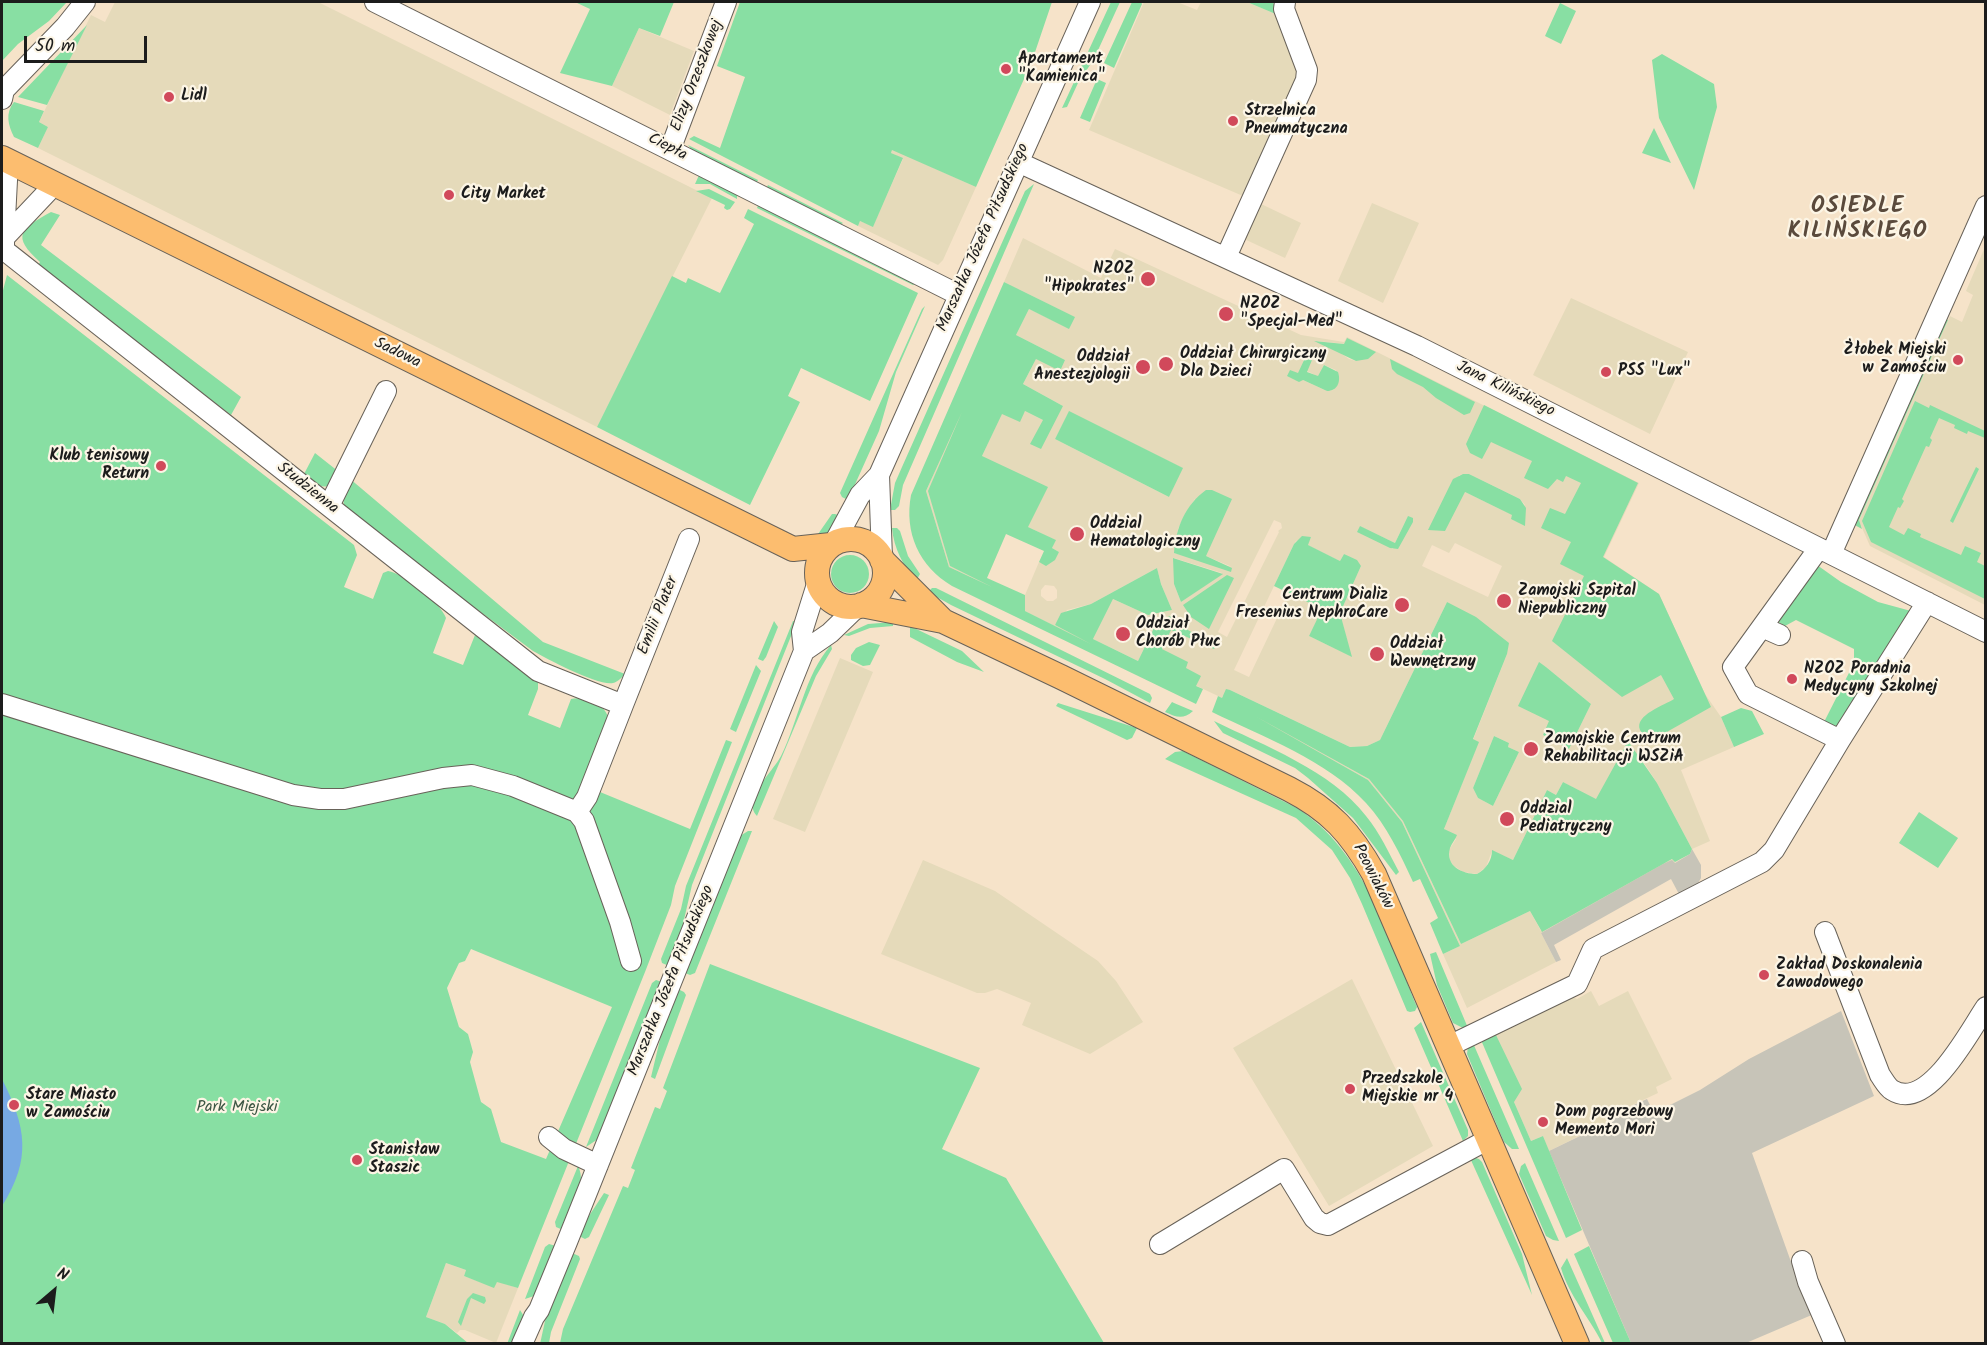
<!DOCTYPE html>
<meta charset="utf-8">
<style>
body{margin:0}
#map{position:relative;width:1987px;height:1345px;overflow:hidden;background:#f6e3c9;font-family:Kalam,sans-serif}
canvas{display:block}
.frame{position:absolute;inset:0;border:3px solid #1c1c1c;pointer-events:none}
.north{position:absolute;left:24px;top:1261px;width:60px;height:60px;-webkit-text-stroke:4px #fcf5e5;paint-order:stroke;rotate:28deg;font-size:16px;font-weight:700;line-height:24px;text-align:center;color:#1c1c1c}
.north::after{content:'';display:block;margin:auto;width:21px;height:27px;background:#1c1c1c;clip-path:polygon(50% 0,100% 100%,50% 72%,0 100%)}
.scale{position:absolute;left:24px;top:36px;width:123px;height:27px;box-sizing:border-box;border:3px solid #1c1c1c;border-top:0;padding-left:8px;font-size:18px;line-height:21px;white-space:nowrap;color:#1c1c1c;-webkit-text-stroke:4px #fcf5e5;paint-order:stroke}
</style>
<div id="map">
<canvas width="1987" height="1345"></canvas>
<div class="frame"></div>
<div class="north">N</div>
<div class="scale">50 m</div>
</div>
<script>
const ctx = document.querySelector('canvas').getContext('2d');
ctx.lineJoin = 'round';
function paint(path, color) { ctx.fillStyle = color; ctx.fill(path, 'evenodd'); }
function strokePath(path, color, width, dash) { ctx.strokeStyle = color; ctx.lineWidth = width; ctx.lineCap = dash ? 'butt' : 'round'; ctx.setLineDash(dash || []); ctx.stroke(path); }
function drawText(font, color, halo, rows, align = 'center') {
  ctx.font = font + ' Kalam,sans-serif'; ctx.lineWidth = 4.5; ctx.setLineDash([]); ctx.textBaseline = 'middle'; ctx.strokeStyle = halo; ctx.fillStyle = color; for (const [text, x, y, turn = 0] of rows) {
    ctx.save(); ctx.translate(x, y); ctx.rotate((+turn || 0) * Math.PI / 180); ctx.textAlign = isNaN(turn) ? turn : align; if (halo) ctx.strokeText(text, 0, 0); ctx.fillText(text, 0, 0); ctx.restore();
  }
}
paint(new Path2D(`
 M115,2H318L712,198L597,427L38,148L48,127L39,122L91,15L105,22Z
 M1144,2H1177L1197,10L1201,2H1247L1278,15L1300,72L1243,196L1089,130Z
 M639,28L694,51L670,115L612,86Z
 M892,149L976,187L943,260L938,265L858,226L860,221L873,226L903,159L891,153Z
 M1259,203L1301,223L1285,258L1242,238Z
 M1372,203L1419,223L1383,303L1338,281Z
 M1023,238L1101,278L1115,249L1301,335L1344,342L1347,337L1639,483L1604,557L1659,594L1705,694L1721,717L1734,747L1681,770L1710,841L1692,849L1690,854L1674,863L1664,865L1541,933L1556,962L1467,1008L1443,954L1460,946L1402,822L1368,780L1218,696L1197,686L1156,677L1025,611L1024,602L949,567L926,491L1017,289L1004,282ZM1018,289L1074,317L1069,328L1029,309L1016,335L1065,360L1036,359L1023,384L1063,406L1043,420L1025,411L1019,421L1002,413L982,456L1028,527L1055,540L1052,548L1059,552L1047,565L1039,562L1025,595L1024,601L950,566ZM1316,341L1345,344L1356,361L1349,359L1339,352ZM1324,365L1336,370L1338,384L1333,390L1327,391L1303,380L1290,370L1298,374L1307,371L1319,377ZM1069,412L1182,468L1169,497L1055,439ZM1469,474L1520,499L1525,505L1511,518L1513,515L1465,492L1459,475ZM1195,499L1206,556L1232,567L1174,553L1178,529L1186,512ZM1408,516L1393,549L1359,526L1395,543ZM1274,520L1281,523L1282,528L1278,531L1279,532L1227,637L1218,632ZM1311,537L1307,545L1340,561L1344,554L1361,566L1340,613L1351,656L1309,636L1323,609L1289,593L1249,677L1234,670L1294,544L1296,541ZM1455,543L1502,566L1488,597L1422,566L1432,545L1449,553ZM1174,558L1222,573V574L1181,602L1174,584ZM1157,568L1161,584L1172,610L1148,615L1113,599L1093,639L1138,661L1153,630L1175,615L1183,626L1213,649L1171,629L1162,650L1185,668L1156,676L1055,625L1067,610L1091,604ZM1045,585L1054,586L1057,590V598L1053,601H1047L1041,596V590ZM1447,602L1507,654L1473,740L1478,743L1444,829L1456,839L1449,850L1450,861L1454,866L1463,872L1477,874L1486,867L1492,851L1513,860L1547,790L1556,795L1563,782L1596,800L1639,755L1657,783L1692,849L1690,854L1675,862L1673,859L1663,863L1541,931L1530,911L1461,944L1403,821L1369,779L1222,697L1230,690L1350,747L1367,746L1380,740ZM1539,663L1546,667L1591,704L1569,749L1543,735L1550,721ZM1494,736L1509,743L1508,747L1519,752L1493,806L1478,798L1473,788Z
 M1985,247V605L1870,546L1859,521L1950,316L1962,322L1973,295L1966,291Z
 M1571,298L1688,352L1650,434L1533,375Z
 M840,658L873,672L805,832L773,819Z
 M923,860L995,891L1098,961L1116,981L1143,1022L1090,1054L1022,1025L1031,1003L997,989L985,993H977L881,954Z
 M1352,979L1433,1146L1329,1206L1233,1048Z
 M1591,991L1599,1006L1628,991L1672,1079L1656,1087L1658,1093L1613,1114L1614,1119L1549,1151L1543,1136L1531,1141L1514,1102L1495,1033L1569,995L1577,999Z
 M446,1263L466,1270L464,1276L494,1287L497,1281L518,1288L496,1343L465,1330H460L457,1333L445,1324L426,1317Z`), '#e5daba');
paint(new Path2D(`
 M1692,849L1701,865V878L1696,887L1680,896L1671,879L1554,945L1561,960L1556,962L1541,933L1663,864L1672,860L1675,863L1690,854Z
 M1841,1011L1874,1096L1752,1153L1790,1259L1814,1314L1746,1343H1631L1549,1151L1613,1120V1114L1647,1099L1654,1113L1700,1090L1749,1059Z`), '#c7c4b8');
paint(new Path2D(`
 M2,2H67L49,21L18,44L2,61Z
 M575,2H674L660,36L639,28L612,86L560,73L590,9Z
 M740,2H1052L1032,61L976,187L892,150L891,153L903,158L873,227L860,221L858,226L689,139L694,136L720,148L745,77L717,66Z
 M1111,2H1120L1094,59L1078,83L1067,107L1062,108Z
 M1132,2H1141L1142,4L1114,68L1104,63Z
 M1247,2H1273L1278,15Z
 M1560,3L1576,11L1561,44L1545,36Z
 M87,25L47,105L18,97Z
 M1662,54L1714,84L1717,107L1694,190L1659,118L1652,60Z
 M1097,79L1106,83L1090,122L1080,118Z
 M14,102L44,111L39,122L48,127L38,148L14,137C8,125 5,113 14,102Z
 M1654,128L1671,163L1642,153Z
 M688,145L758,180L756,184L692,150Z
 M700,173L737,193V199L710,184H695Z
 M1034,184L903,485L899,506L895,510H890L895,483L902,467L1025,191Z
 M768,185L843,223L840,225L766,189Z
 M709,189L735,202L730,209L727,210L724,208L725,205L696,191Z
 M759,203L917,283L913,285L757,208Z
 M748,209L918,293L870,401L801,368L788,396L800,402L750,505L597,427L672,276L686,283L688,278L720,293L754,224L744,218Z
 M51,212L60,215L41,245L241,397L231,415L37,267L40,262C11,236 20,229 51,212Z
 M7,275L354,545L357,555L344,587L373,599L383,573L388,571C405,574 440,602 446,618L433,653L463,665L475,635L538,682V689L528,715L560,728L571,699C584,696 604,703 608,717L583,785L690,829L726,740L732,742L675,886L671,905L645,972L518,1288L497,1282L494,1288L464,1276L466,1270L446,1263L426,1317L445,1324L468,1343H2V294ZM471,949L612,1007L546,1159L501,1142L491,1109L481,1102L470,1062L473,1052L468,1034L459,1027L447,988L459,963L465,961Z
 M1004,282L1075,317L1069,329L1029,309L1016,335L1065,360L1060,371L1036,359L1023,384L1063,406L1041,449L1030,444L1043,420L1025,411L1020,422L1002,414L982,456L1048,487L1028,527L1056,540L1052,548L1059,552L1055,560L1046,566L1039,562L1044,551L1006,534L987,578L1025,595V611L1091,644L1055,625L1061,613L1091,604L1157,568L1161,584L1172,610L1148,615L1113,599L1093,639L1138,661L1153,630L1148,627L1151,621L1175,615L1188,630L1216,646L1214,649L1171,630L1162,649L1188,662L1186,668L1201,676L1196,686L1203,689L1196,704L952,586C919,566 904,533 911,495ZM962,412L928,491L950,566L992,587L949,567L926,491Z
 M925,306L896,372L879,431L848,500L842,497L840,493L922,309Z
 M1944,318L1948,320L1859,520L1862,529L1851,523Z
 M1347,338L1376,352L1368,359L1356,361L1314,341L1344,344Z
 M1306,356L1312,360L1307,372L1318,376L1324,365L1338,372C1341,381 1338,391 1327,391L1303,380L1299,382L1287,376L1290,370L1298,373Z
 M1390,359L1475,402L1470,413L1464,415L1436,398L1423,387L1397,374L1392,369Z
 M1915,401L1929,408L1930,405L1985,431V438L1968,431L1967,434L1954,428L1955,425L1939,418L1930,438L1932,440L1929,447L1926,446L1902,499L1904,501L1900,508L1898,507L1889,527L1904,535L1908,528L1921,534L1920,537L1961,555L1965,546L1981,553L1977,562L1985,566V599L1871,542L1862,521Z
 M1484,405L1638,483L1603,557L1659,594L1711,707L1649,742C1646,738 1642,734 1640,730C1634,715 1665,705 1674,699L1661,675L1622,697L1552,641L1584,576L1560,564L1571,542L1541,528L1550,508L1565,514L1581,483L1566,476L1563,482L1557,479L1548,489L1524,478L1532,461L1491,442L1482,459L1470,453L1466,444Z
 M1069,411L1183,468L1169,497L1055,439Z
 M315,453L339,472C326,495 321,487 304,474Z
 M1976,467L1979,469L1953,523L1950,521Z
 M1463,474H1469L1520,499L1526,508L1525,526L1511,519L1512,515L1465,492L1445,531L1428,530L1453,479Z
 M349,478L543,642L625,674C622,677 618,682 613,683C598,686 547,659 533,651L384,540L346,509C340,498 345,489 349,478Z
 M1206,490H1212L1232,499L1206,556L1232,568L1231,572L1174,553C1176,528 1185,505 1206,490Z
 M832,514H835L841,516L828,533L816,537Z
 M1408,516L1413,518V522L1398,549L1390,548L1357,532L1360,526L1395,543Z
 M892,528H897L900,531L908,556L920,574L916,581C903,565 894,549 892,528Z
 M1302,536L1311,537L1308,545L1340,561L1344,554L1357,560L1361,566L1340,613L1352,657L1309,636L1322,609L1274,586L1294,544Z
 M831 574a19 19 0 1 1 38 0a19 19 0 1 1-38 0Z
 M1173,558L1223,574L1181,602L1174,584Z
 M1817,565L1841,582L1878,602L1911,611L1836,730L1823,724L1854,663V649L1796,620L1785,626L1778,622Z
 M1227,575L1234,578L1209,629L1191,617L1183,605Z
 M932,588H936L1150,694L1152,698L1150,703L1105,679L951,605L928,592Z
 M1447,602L1476,617L1509,643L1507,654L1473,739L1479,742L1444,829L1457,835C1455,840 1452,843 1450,848C1445,866 1462,874 1477,874C1486,869 1492,861 1492,850L1513,860L1547,790L1556,795L1563,782L1596,799L1628,741L1657,783L1692,849L1690,854L1675,862L1672,859L1663,864L1542,932L1530,911L1461,944L1403,821L1369,779L1255,716L1368,780L1402,822L1460,946L1443,954L1430,923L1438,918L1420,879L1413,882C1400,854 1387,826 1366,803C1327,760 1263,737 1212,712L1218,696L1222,698L1226,689L1230,690L1350,747L1367,746L1380,740Z
 M774,621L778,627L766,657L763,661L758,659Z
 M793,621H797L692,885L680,937L669,966L662,963L661,959L681,909L686,886Z
 M893,622V626L870,628L849,636L844,635L868,624Z
 M910,626L962,651L984,672L957,662L910,637Z
 M869,642L880,645L870,665L863,666L851,660V655L856,648Z
 M831,645L832,649L816,676L757,816C754,813 752,809 753,804C756,785 772,772 781,756C799,720 804,676 831,645Z
 M1539,662L1546,667L1591,704L1569,749L1543,735L1549,721L1518,706Z
 M756,665L761,671L736,732L730,729Z
 M1172,702L1174,703L1193,711C1183,720 1176,717 1165,712Z
 M1058,703L1137,728L1132,738L1127,740L1056,706Z
 M1741,708L1752,711L1764,734L1734,747L1721,717Z
 M1214,721C1263,745 1332,771 1366,816C1380,833 1389,853 1399,872L1396,875L1353,818L1308,778L1295,768L1223,733Z
 M1494,736L1509,743L1508,747L1519,752L1493,806L1478,798L1473,788Z
 M1183,751L1297,808C1365,852 1388,936 1417,1007L1415,1011L1410,1012L1407,1011L1362,904L1350,878L1332,850L1296,818L1165,759L1175,752Z
 M1919,812L1958,838L1938,868L1899,843Z
 M748,831H752L695,973L690,975L685,973L740,836Z
 M1436,952L1468,1028L1465,1029L1453,1023L1437,985L1430,954Z
 M710,964L980,1068L942,1149L1006,1178L1104,1343H560L563,1329L623,1186L628,1188L635,1170L631,1168L655,1107L660,1109L667,1091L663,1088Z
 M656,980L662,982L598,1139L586,1147L652,983Z
 M678,989L684,992L686,995L655,1079L651,1077L663,1027Z
 M1421,1022L1468,1130V1136L1463,1141L1414,1028Z
 M1495,1033L1522,1089L1514,1102L1531,1141L1543,1136L1582,1230L1566,1238L1481,1040Z
 M1473,1043L1519,1149H1512L1504,1142L1467,1054L1468,1047Z
 M1473,1157L1479,1159L1482,1162L1522,1254L1532,1295L1470,1158Z
 M1525,1163L1559,1241L1553,1240L1546,1236L1519,1174L1521,1166Z
 M578,1166C588,1185 570,1212 563,1230L556,1227L555,1222Z
 M604,1193L609,1195L589,1237L585,1239L579,1236L585,1222Z
 M549,1244L556,1246L534,1296L525,1299L545,1247Z
 M1589,1246L1631,1343H1613L1574,1254Z
 M572,1253L579,1256L580,1259L551,1332L549,1343L540,1344L545,1321Z
 M1567,1258L1605,1343H1602C1590,1318 1569,1296 1561,1268Z
 M473,1293L485,1297L486,1301L484,1304L471,1298L461,1326L458,1322L467,1299Z
 M520,1310L525,1318L517,1343L507,1344Z`), '#88dfa3');
paint(new Path2D(`
 M2,1079C26,1127 32,1158 2,1206Z`), '#77a9e3');
const minor = new Path2D(`
 M375,2L959,295
 M2,99L4,90L65,27L85,2
 M670,150L726,2
 M8,161L4,238L55,184
 M1018,162L1417,346L1986,632
 M4,238V250L538,671L623,705L689,539
 M1226,257L1306,80L1307,70L1284,9L1285,2
 M879,475L882,558
 M329,506L386,391
 M834,543L860,495L879,475L1090,2
 M1819,548L1733,667L1748,694L1840,740
 M1831,554L1986,206
 M1762,627L1780,635
 M804,651L830,633L858,606
 M2,704L293,795L320,799H344L443,778L472,775L513,786L577,812
 M623,705L587,797L577,812L584,821L620,922L631,961
 M1825,932L1880,1075C1883,1079 1887,1087 1892,1090C1928,1113 1970,1030 1986,1007
 M1449,1046L1577,984L1593,949L1762,862L1774,850L1840,740L1927,602
 M549,1137L564,1149L598,1165
 M1160,1244L1284,1169L1314,1218L1320,1223L1328,1225L1489,1139
 M1802,1261L1808,1282L1835,1344
 M522,1344L534,1317L539,1310L567,1242L804,651L802,632L818,581`);
const major = new Path2D(`
 M2,158L793,549L831,545
 M817 573a34 34 0 1 1 68 0a34 34 0 1 1-68 0Z
 M882,560L943,621
 M861,605L943,621L1061,677L1289,789C1330,810 1351,833 1374,874L1577,1344`);
strokePath(minor, '#686259', 22);
strokePath(major, '#686259', 26);
strokePath(minor, '#fff', 20);
strokePath(major, '#fcbd6f', 24);
for (const [x, y, r, color] of [
 [1006,69,6,"#d1495b"],
 [169,97,6,"#d1495b"],
 [1233,121,6,"#d1495b"],
 [449,195,6,"#d1495b"],
 [1148,279,8,"#d1495b"],
 [1226,314,8,"#d1495b"],
 [1958,360,6,"#d1495b"],
 [1166,364,8,"#d1495b"],
 [1143,367,8,"#d1495b"],
 [1606,372,6,"#d1495b"],
 [161,466,6,"#d1495b"],
 [1077,534,8,"#d1495b"],
 [1504,601,8,"#d1495b"],
 [1402,605,8,"#d1495b"],
 [1123,634,8,"#d1495b"],
 [1377,654,8,"#d1495b"],
 [1792,679,6,"#d1495b"],
 [1531,749,8,"#d1495b"],
 [1507,819,8,"#d1495b"],
 [1764,975,6,"#d1495b"],
 [1350,1089,6,"#d1495b"],
 [14,1105,6,"#d1495b"],
 [1543,1122,6,"#d1495b"],
 [357,1160,6,"#d1495b"]
]) { const dot = new Path2D(); dot.arc(x, y, r, 0, 2 * Math.PI); ctx.fillStyle = color; ctx.fill(dot); strokePath(dot, '#fcf5e5', 2); }
drawText('bold 16px', '#1c1c1c', '#fcf5e5', [
 ["Apartament",1018,60],
 ["\"Kamienica\"",1018,78],
 ["Lidl",181,97],
 ["Strzelnica",1245,112],
 ["Pneumatyczna",1245,130],
 ["City Market",461,195],
 ["NZOZ",1134,270,"right"],
 ["\"Hipokrates\"",1134,288,"right"],
 ["NZOZ",1240,305],
 ["\"Specjal-Med\"",1240,323],
 ["Żłobek Miejski",1946,351,"right"],
 ["w Zamościu",1946,369,"right"],
 ["Oddział Chirurgiczny",1180,355],
 ["Dla Dzieci",1180,373],
 ["Oddział",1130,358,"right"],
 ["Anestezjologii",1130,376,"right"],
 ["PSS \"Lux\"",1618,372],
 ["Klub tenisowy",149,457,"right"],
 ["Return",149,475,"right"],
 ["Oddzial",1090,525],
 ["Hematologiczny",1090,543],
 ["Zamojski Szpital",1518,592],
 ["Niepubliczny",1518,610],
 ["Centrum Dializ",1388,596,"right"],
 ["Fresenius NephroCare",1388,614,"right"],
 ["Oddział",1136,625],
 ["Chorób Płuc",1136,643],
 ["Oddział",1390,645],
 ["Wewnętrzny",1390,663],
 ["NZOZ Poradnia",1804,670],
 ["Medycyny Szkolnej",1804,688],
 ["Zamojskie Centrum",1544,740],
 ["Rehabilitacji WSZiA",1544,758],
 ["Oddzial",1520,810],
 ["Pediatryczny",1520,828],
 ["Zakład Doskonalenia",1776,966],
 ["Zawodowego",1776,984],
 ["Przedszkole",1362,1080],
 ["Miejskie nr 4",1362,1098],
 ["Stare Miasto",26,1096],
 ["w Zamościu",26,1114],
 ["Dom pogrzebowy",1555,1113],
 ["Memento Mori",1555,1131],
 ["Stanisław",369,1151],
 ["Staszic",369,1169]
], 'left');
drawText('16px', '#1c1c1c', '#fcf5e5', [
 ["Elizy Orzeszkowej",698,76,-69],
 ["Ciepła",667,148,27],
 ["Marszałka Józefa Piłsudskiego",984,238,-66],
 ["Sadowa",397,354,26],
 ["Jana Kilińskiego",1505,390,26],
 ["Studzienna",307,489,38],
 ["Emilii Plater",659,616,-68],
 ["Peowiaków",1372,877,63],
 ["Marszałka Józefa Piłsudskiego",672,981,-68]
]);
drawText('16px', '#3c5644', '#fcf5e5', [
 ["Park Miejski",237,1108]
]);
ctx.letterSpacing = '1.5px';
drawText('bold 22px', '#5a4a3c', '#fcf5e5', [
 ["OSIEDLE",1858,208],
 ["KILIŃSKIEGO",1858,233]
]);
ctx.letterSpacing = '0px';
</script>
